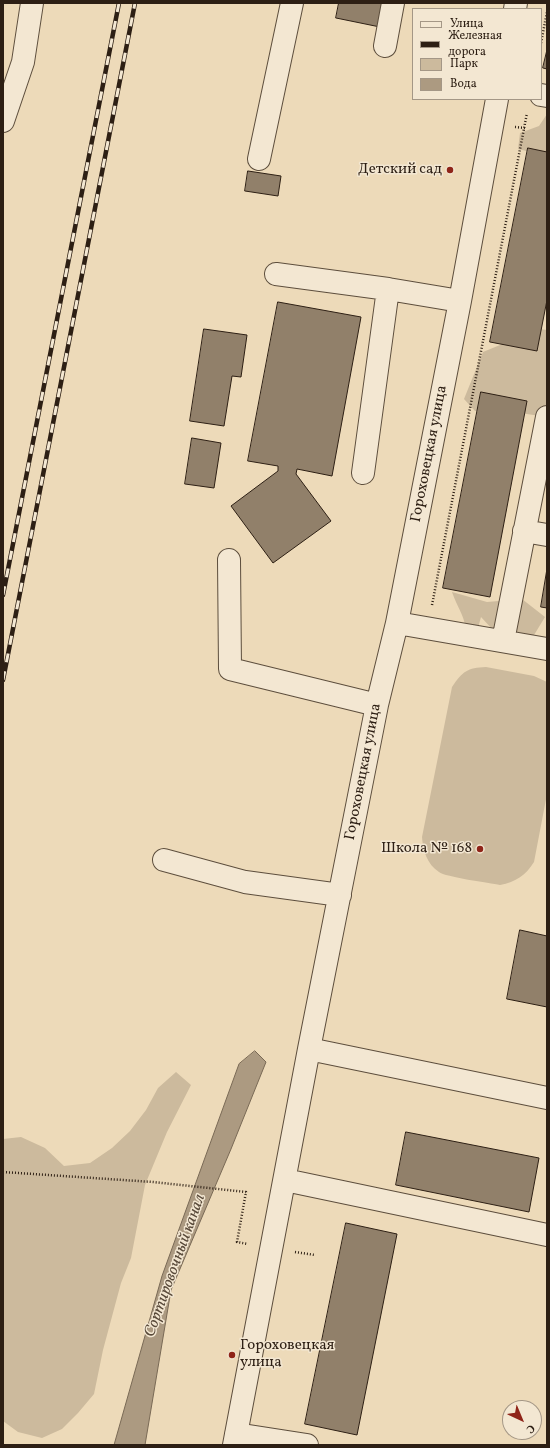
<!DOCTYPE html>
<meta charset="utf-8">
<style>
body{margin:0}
#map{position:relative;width:550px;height:1448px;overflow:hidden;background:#eddab9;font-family:Vollkorn,serif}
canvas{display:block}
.frame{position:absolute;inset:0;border:4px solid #2d1f14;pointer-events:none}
.legend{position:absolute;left:412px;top:8px;width:130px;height:92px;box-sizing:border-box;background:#f3e7d2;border:1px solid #a49786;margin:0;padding:5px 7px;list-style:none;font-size:12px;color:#2d1f14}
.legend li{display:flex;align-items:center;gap:8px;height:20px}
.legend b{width:20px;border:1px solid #a49786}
.north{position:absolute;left:502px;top:1400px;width:40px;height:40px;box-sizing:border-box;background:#f3e7d2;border:1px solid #a49786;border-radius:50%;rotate:136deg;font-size:11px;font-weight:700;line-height:16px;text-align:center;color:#2d1f14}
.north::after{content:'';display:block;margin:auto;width:14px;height:18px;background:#8f2418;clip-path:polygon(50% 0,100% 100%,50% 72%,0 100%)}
</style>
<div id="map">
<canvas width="550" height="1448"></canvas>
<div class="frame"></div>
<ul class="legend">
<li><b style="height:5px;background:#f3e7d2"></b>Улица</li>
<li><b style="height:5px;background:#2d1f14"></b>Железная дорога</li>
<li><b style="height:11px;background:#ccba9d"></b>Парк</li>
<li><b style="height:11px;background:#ac9a81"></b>Вода</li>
</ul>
<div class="north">С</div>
</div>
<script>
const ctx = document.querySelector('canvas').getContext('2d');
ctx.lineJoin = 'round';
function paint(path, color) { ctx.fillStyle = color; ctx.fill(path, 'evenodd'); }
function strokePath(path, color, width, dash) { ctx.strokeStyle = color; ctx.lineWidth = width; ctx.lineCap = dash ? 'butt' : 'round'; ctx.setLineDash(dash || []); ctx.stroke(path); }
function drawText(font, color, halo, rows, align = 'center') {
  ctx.font = font + ' Vollkorn,serif'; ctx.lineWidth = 3; ctx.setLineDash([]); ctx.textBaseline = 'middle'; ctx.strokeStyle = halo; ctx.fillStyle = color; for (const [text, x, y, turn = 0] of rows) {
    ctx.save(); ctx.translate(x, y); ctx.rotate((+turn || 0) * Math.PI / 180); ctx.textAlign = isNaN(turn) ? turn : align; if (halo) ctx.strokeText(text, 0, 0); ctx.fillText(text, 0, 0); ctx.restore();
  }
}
paint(new Path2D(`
 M547,114V156L518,149L520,133L539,126Z
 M539,329L547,330V417L493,409L475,411L464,399L483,352Z
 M452,592L487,602L522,599L545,617L531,640L494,631L481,617L478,628L466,630C464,614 457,607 452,592Z
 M486,667L534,676L547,682V794L534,862C526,875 516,882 500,885C490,883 445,877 439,872C427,864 423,851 422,837L452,687C463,671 467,668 486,667Z
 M176,1072L191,1085L167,1132L145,1185L131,1258L121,1283L103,1350L94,1394L78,1413L62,1429L42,1438L18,1432L3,1421V1139L21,1137L45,1148L64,1166L90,1163L112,1148L130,1131L146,1110L158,1088Z`), '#ccba9d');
const water = new Path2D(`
 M255,1051L266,1062L231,1149L171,1290L145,1445H114L162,1276L239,1064Z`);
paint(water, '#ac9a81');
strokePath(water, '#796955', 1);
const building = new Path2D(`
 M339,3H385L380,27L336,18Z
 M547,50V69L543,68Z
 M528,148L547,152V300L537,351L490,342Z
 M248,171L281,176L278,196L245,191Z
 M278,302L361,317L332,476L297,469L296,474L331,521L273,563L231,506L278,471V466L248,461Z
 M204,329L247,335L241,377L232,376L224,426L190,421Z
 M481,392L527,401L490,597L443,588Z
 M192,438L221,443L214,488L185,484Z
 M547,569V608L541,607Z
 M520,930L547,936V1007L507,999Z
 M406,1132L539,1158L529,1212L396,1185Z
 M346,1223L397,1234L357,1435L305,1424Z`);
paint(building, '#91806a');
strokePath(building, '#2d1f14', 1);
const minor = new Path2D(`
 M515,9L516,3
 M385,46L393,3
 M541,95L547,96
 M3,121L23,62L32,3
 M259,159L292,3
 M276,274L388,289L460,301
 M363,473L388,289
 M524,531L547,535
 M229,560L230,669L377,705
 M397,623L547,649
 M503,641L547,417
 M164,860L245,882L340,895
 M309,1049L547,1098
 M285,1180L547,1235
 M236,1434L307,1445
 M234,1445L309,1049L377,705L397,623L460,301L497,99`);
strokePath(minor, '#5d4e3d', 24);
strokePath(new Path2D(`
 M541,43L547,12
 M515,127L525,128
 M432,605L527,113
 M3,1172L153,1182L246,1192L237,1242L248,1244
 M295,1252L315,1255`), '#2d1f14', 2.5, [1, 2]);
strokePath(minor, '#f3e7d2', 22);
const rail = new Path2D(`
 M3,595L119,3
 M3,680L135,3`);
strokePath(rail, '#2d1f14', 4.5);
strokePath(rail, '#f3e7d2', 3, [9]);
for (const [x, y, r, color] of [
 [450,170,4,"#8f2418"],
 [480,849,4,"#8f2418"],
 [232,1355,4,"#8f2418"]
]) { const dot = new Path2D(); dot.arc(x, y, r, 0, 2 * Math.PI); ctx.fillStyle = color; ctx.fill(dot); strokePath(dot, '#f3e7d2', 1.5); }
drawText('15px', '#2d1f14', '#f3e7d2', [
 ["Детский сад",442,170],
 ["Школа № 168",472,849],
 ["Гороховецкая",240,1346,"left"],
 ["улица",240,1363,"left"]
], 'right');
drawText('15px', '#2d1f14', '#f3e7d2', [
 ["Гороховецкая улица",430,454,-79],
 ["Гороховецкая улица",364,772,-79]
]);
drawText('italic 16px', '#594a3a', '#f3e7d2', [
 ["Сортировочный канал",176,1266,-70]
]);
</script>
